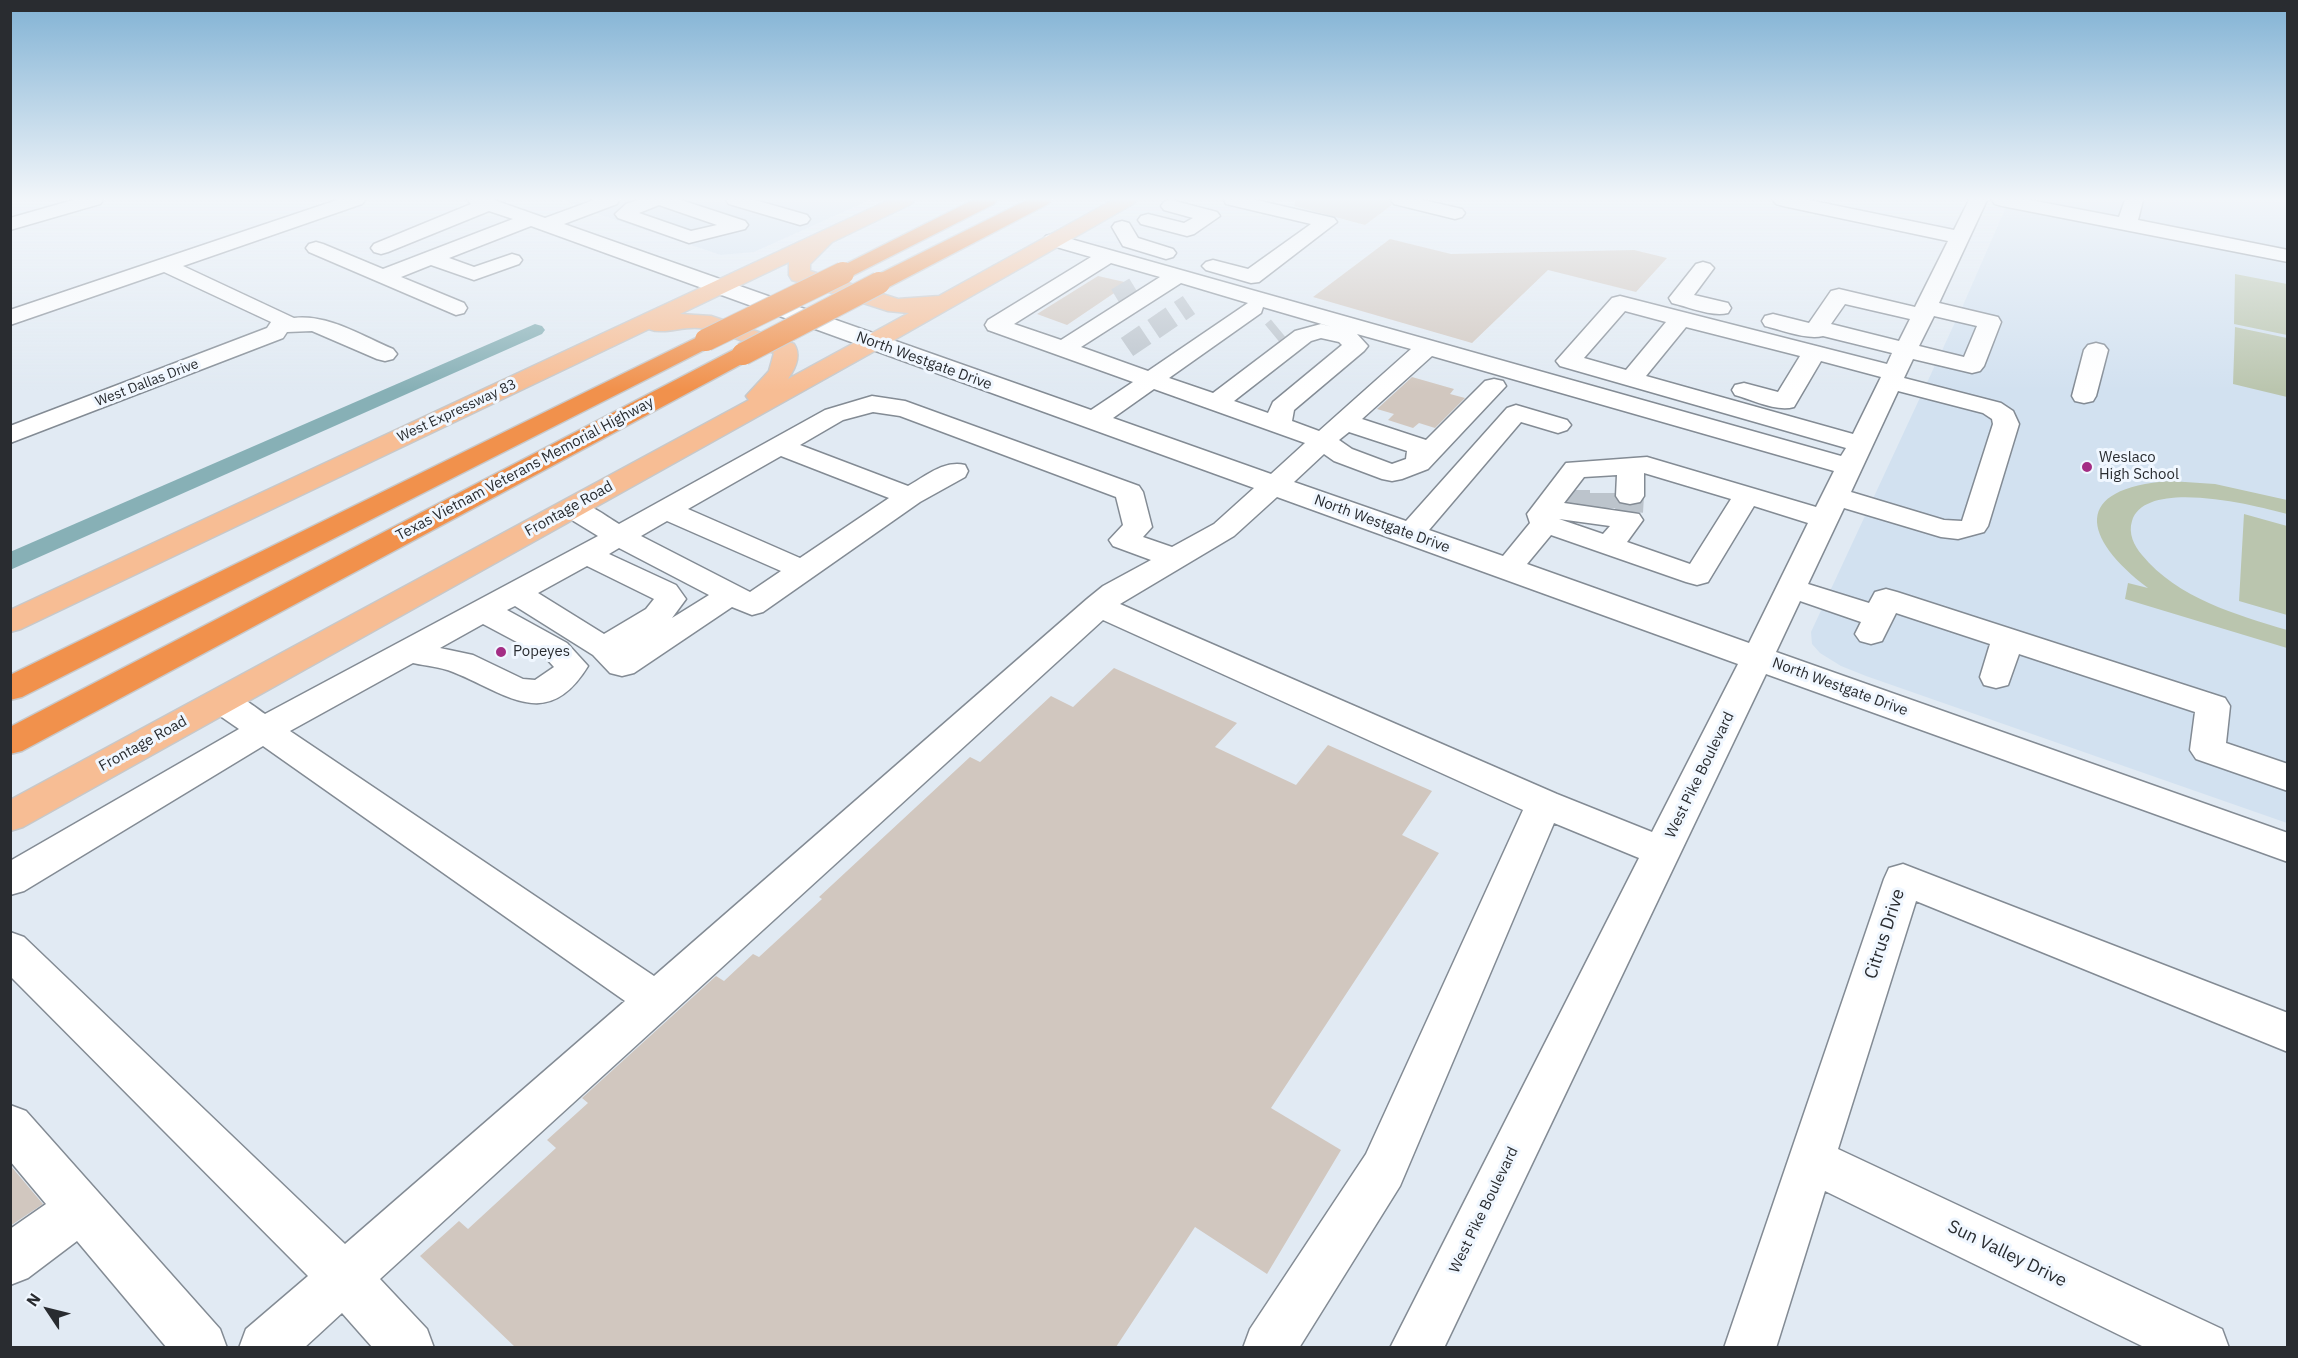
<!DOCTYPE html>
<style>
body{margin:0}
#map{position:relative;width:2298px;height:1358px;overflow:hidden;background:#e1eaf3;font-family:"IBM Plex Sans",sans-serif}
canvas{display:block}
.frame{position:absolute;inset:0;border:12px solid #292c30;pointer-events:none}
.north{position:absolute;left:18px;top:1280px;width:60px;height:60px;-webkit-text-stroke:4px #f0f7ff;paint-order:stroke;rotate:305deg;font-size:16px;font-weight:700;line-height:24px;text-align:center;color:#292c30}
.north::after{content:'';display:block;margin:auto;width:21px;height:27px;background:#292c30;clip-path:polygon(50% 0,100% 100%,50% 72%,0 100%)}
</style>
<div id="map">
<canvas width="2298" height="1358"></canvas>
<div class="frame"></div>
<div class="north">N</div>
</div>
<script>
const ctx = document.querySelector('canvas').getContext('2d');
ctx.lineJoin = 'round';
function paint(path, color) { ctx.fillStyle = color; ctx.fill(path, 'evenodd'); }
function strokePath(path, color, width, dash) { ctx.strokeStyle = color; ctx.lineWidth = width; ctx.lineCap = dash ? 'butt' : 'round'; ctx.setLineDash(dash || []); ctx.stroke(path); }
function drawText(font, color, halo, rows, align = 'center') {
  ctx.font = font + ' "IBM Plex Sans",sans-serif'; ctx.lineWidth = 6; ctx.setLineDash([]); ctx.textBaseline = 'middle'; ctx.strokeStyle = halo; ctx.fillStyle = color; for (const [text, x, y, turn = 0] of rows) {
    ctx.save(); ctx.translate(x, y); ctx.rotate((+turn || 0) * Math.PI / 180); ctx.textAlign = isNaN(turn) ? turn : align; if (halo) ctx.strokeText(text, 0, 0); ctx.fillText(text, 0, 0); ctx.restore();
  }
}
paint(new Path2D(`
 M563,200H870L754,252L721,255L600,215Z
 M2009,200H2287V823L1866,676L1841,666L1820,653L1812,644L1811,632L1964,303Z`), '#d2e1f0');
paint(new Path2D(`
 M2235,274L2287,284V335L2234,324Z
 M2235,327L2287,338V397L2233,384Z
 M2170,481L2215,484L2287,500V514C2258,506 2145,477 2132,521C2128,533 2134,546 2142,555C2177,598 2237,615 2287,630V648L2125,599L2128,583L2148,588C2082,538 2071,488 2170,481Z
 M2244,514L2287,526V615L2239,601Z`), '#bac5ae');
paint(new Path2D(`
 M535,324L542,326L545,330L542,334L10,570V552Z`), '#87b0b6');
paint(new Path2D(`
 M1295,200H1389L1392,205L1365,225L1294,206Z
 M1390,239L1451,254L1634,250L1667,258L1636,292L1548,270L1472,343L1313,297Z
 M1098,276L1129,283L1067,325L1037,314Z
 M1412,377L1454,389L1450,394L1465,398L1435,428L1419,423L1413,428L1388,420L1394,414L1377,409Z
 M1114,668L1237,723L1215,747L1296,785L1328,745L1432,791L1402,835L1439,853L1271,1108L1341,1150L1267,1274L1195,1227L1116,1347H515L420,1256L459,1221L468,1229L556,1148L547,1140L588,1103L582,1098L716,976L724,981L753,954L759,957L822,899L819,897L970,757L980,762L1051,696L1073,707Z
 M10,1165L43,1204L10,1226Z`), '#d1c7bf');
strokePath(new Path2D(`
 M1117,299L1135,288
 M1272,333L1278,328
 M1127,347L1189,305`), '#bcc4cc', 22, [22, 10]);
strokePath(new Path2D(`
 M1576,490V506
 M1602,493V508
 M1629,512L1630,496`), '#bcc4cc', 28, [28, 14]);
const minor = new Path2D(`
 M73,200H103L100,204L10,230V218Z
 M337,200H365L362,204L183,266L294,318C328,314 362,336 393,349L397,354L393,359L385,361L377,359L312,331L287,332L283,338L10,443V426L267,328L271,322L164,272L10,325V310Z
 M468,200H494L545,218L594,200H619L617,204L564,224L1091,410L1133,382L988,330L985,325L988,320L1091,257L1046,244L1043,240L1046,236L1053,234L1841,456L1846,448L1560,366L1556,361L1612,298L1620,296L1887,364L1892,353L1823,336C1806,340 1782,330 1765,326L1762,321L1765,316L1773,314L1809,323L1831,291L1839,289L1915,307L1948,241L1783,206L1776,204L1773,200H1809L1954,230L1969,200H1987L1939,303L1998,317L2001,322L1984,366L1980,371L1972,373L1913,359L1904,378L2001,403L2013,411L2019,424L1988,526L1984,532L1958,539L1941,537L1844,508L1808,584L1869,603L1875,592L1886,589L1897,592L2225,698L2230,706L2226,743L2288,764V791L2196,759L2190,750L2195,712L2019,654L2008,685L1996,688L1984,685L1980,677L1990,644L1896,613L1882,641L1871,644L1860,641L1855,634L1861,622L1800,601L1776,652L2288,833V862L1766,674L1444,1348H1390L1639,858L1554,823L1400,1186L1299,1348H1243L1250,1329L1366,1154L1523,810L1103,620L380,1279L427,1329L434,1348H373L342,1313L304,1348H239L246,1329L308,1276L10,976V932L24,937L345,1244L625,1001L263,746L24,891L10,895V861L239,729L210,709L205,701L210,693C232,687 248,702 265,714L598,536L562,514L558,508L562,502C583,497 602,514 619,524L825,410L872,396L905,401L1139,486L1143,492L1152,527L1143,537L1172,547L1214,524L1254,488L531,226L449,258L474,267L512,254L519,256L522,260L519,264L474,280L431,265L401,277L464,303L467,308L464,313L456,315L309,252L306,248L309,244L316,242L323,244L383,269L513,219L489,211L388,252L381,254L374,252L371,248L374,244L471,204ZM1111,263L1160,277L1061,340L1014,324ZM1181,283L1248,303L1148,371L1081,347ZM1845,304L1910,319L1899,341L1831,324ZM1263,307L1332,327L1321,324L1295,331L1213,393L1169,378L1261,313ZM1625,311L1666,322L1626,370L1584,358ZM1934,316L1977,326L1964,357L1919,346ZM1686,327L1800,356L1778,392L1744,383L1735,385L1732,390L1735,395C1753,400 1776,412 1794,407L1821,361L1881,377L1853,434L1646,376ZM1357,334L1411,349L1319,431L1292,421L1294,410L1364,351L1368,346ZM1321,338L1339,342L1342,345L1273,402L1268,413L1234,401L1311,341ZM1432,356L1834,471L1816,507L1647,457L1566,463L1527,514L1530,523L1503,556L1429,530L1521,422L1558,433L1567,430L1571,425L1567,420L1516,405L1507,408L1406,521L1294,482L1324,454L1334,461L1382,479L1392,481L1402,479L1428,469L1506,386L1503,381L1494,379L1485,381L1426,440L1362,419ZM1154,389L1305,443L1271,474L1113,418ZM1898,391L1983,413L1992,419L1993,424L1962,521L1944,520L1851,492ZM873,412L900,416L1116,497L1123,525L1109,540L1113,546L1151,560L1103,586L1087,599L654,976L290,731L413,663C426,666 441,667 453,672C506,693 547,733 588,666L567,643L507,610L515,606L593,655L610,673L622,676L634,673L732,607L752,615L763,612L920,502L965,477L968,471L965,465C944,460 926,476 908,486L800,445L843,420ZM1349,432L1407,451L1406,459L1392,464L1352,449L1339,440ZM781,456L889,498L800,558L688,509ZM1644,473L1731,499L1690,564L1627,542L1643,520L1639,514L1564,503L1584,477L1617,475L1616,496L1620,502L1630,504L1640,502L1644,496ZM1277,497L1738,664L1652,832L1557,794L1120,604L1234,536ZM1754,506L1808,523L1749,643L1527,564L1551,535L1686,582L1697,585L1708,582ZM1559,519L1610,526L1603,534ZM667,521L781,571L750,592L641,536ZM619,548L709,595L672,618L686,599L676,585L609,554ZM587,566L654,599L646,609L604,634L538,593ZM483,624L545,657L554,667L535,680L523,679L473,655L440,648Z
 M638,200H681L745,221L748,225L745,229L689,243L618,218L615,214L626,204ZM659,205L717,225L691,231L639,213Z
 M726,200H755L807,215L810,219L807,223L800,225L729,204Z
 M1171,200L1217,212L1220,216L1194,234L1187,236L1141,224L1138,220L1141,216L1148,214L1184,223L1193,218L1164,210L1161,206L1164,202Z
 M1224,200H1256L1334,218L1337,222L1259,282L1251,283L1206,270L1202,266L1206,262L1213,260L1248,269L1311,224L1226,204Z
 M1391,200H1423L1462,209L1465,213L1462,217L1455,219L1394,204Z
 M1992,200H2030L2119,217L2125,200H2143L2138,220L2288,250V262L2002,206L1995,204Z
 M1122,221L1129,223L1138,238L1173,249L1176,253L1173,257L1166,259L1123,246L1112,227L1115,223Z
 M1703,262L1710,264L1714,268L1694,295L1728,303L1731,308L1728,313C1711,317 1689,307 1672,303L1669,298L1696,264Z
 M2096,343L2104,345L2108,350L2096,396L2093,401L2084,403L2075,401L2072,396L2084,350L2088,345Z
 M1903,864L2288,1013V1052L1916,901L1838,1149L2222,1329L2229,1348H2146L1825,1191L1776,1348H1724L1884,879L1889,868Z
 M10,1105L26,1111L220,1329L227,1348H167L77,1241L28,1278L10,1285V1229L46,1204L10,1161Z`);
const major = new Path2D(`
 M889,200H914L911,204L832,242L810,264V271L898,299L939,296L1113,200H1136L1133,204L880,348L23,827L10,831V800L749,400L746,396L769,371L774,353C753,346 720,330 699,328C682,326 664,335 649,329L21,629L10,632V610ZM789,262V275L792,280L888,311L909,313L788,379C795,369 802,356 794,344L711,316L680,314Z`);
const highway = new Path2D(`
 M973,200H997L994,204L850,277L843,279L836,277L832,273L836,269Z
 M1027,200H1051L1048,204L887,288L879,289L871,288L868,283L871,278Z
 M706,333L714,335L718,340L714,345L22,697L10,700V675Z
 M743,347L751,349L755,354L751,359L22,751L10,754V727L735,349Z`);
strokePath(minor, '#838b94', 3);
strokePath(major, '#c7c8c9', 3);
strokePath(highway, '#c7c8c9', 3);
paint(minor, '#fff');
paint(major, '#f7bd94');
paint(highway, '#f1914c');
const highwayBridge = new Path2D(`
 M706,340L843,273
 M743,354L879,283`);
strokePath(highwayBridge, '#c7c8c9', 24, []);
strokePath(highwayBridge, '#f1914c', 22);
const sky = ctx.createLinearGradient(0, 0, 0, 390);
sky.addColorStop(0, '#81b2d4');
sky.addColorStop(0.51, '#f2f6fa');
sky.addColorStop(1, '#f2f6fa00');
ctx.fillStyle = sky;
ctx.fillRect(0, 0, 2298, 390);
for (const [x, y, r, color] of [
 [2087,467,6,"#a42d84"],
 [501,652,6,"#a42d84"]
]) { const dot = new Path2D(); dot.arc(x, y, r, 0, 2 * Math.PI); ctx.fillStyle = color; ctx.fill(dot); strokePath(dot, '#f0f7ff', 2); }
drawText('14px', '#292c30', '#f0f7ff', [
 ["West Dallas Drive",147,383,-21],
 ["West Expressway 83",457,411,-25]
]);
drawText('15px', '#292c30', '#f0f7ff', [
 ["North Westgate Drive",924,361,20],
 ["Texas Vietnam Veterans Memorial Highway",525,469,-28],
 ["Frontage Road",569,509,-29],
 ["North Westgate Drive",1382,524,20],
 ["North Westgate Drive",1840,687,20],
 ["Frontage Road",143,744,-29],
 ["West Pike Boulevard",1700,775,-64],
 ["West Pike Boulevard",1484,1210,-64]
]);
drawText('15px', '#292c30', '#f0f7ff', [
 ["Weslaco",2099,458],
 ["High School",2099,475],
 ["Popeyes",513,652]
], 'left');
drawText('18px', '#292c30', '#f0f7ff', [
 ["Citrus Drive",1885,934,-72],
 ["Sun Valley Drive",2007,1254,26]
]);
</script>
